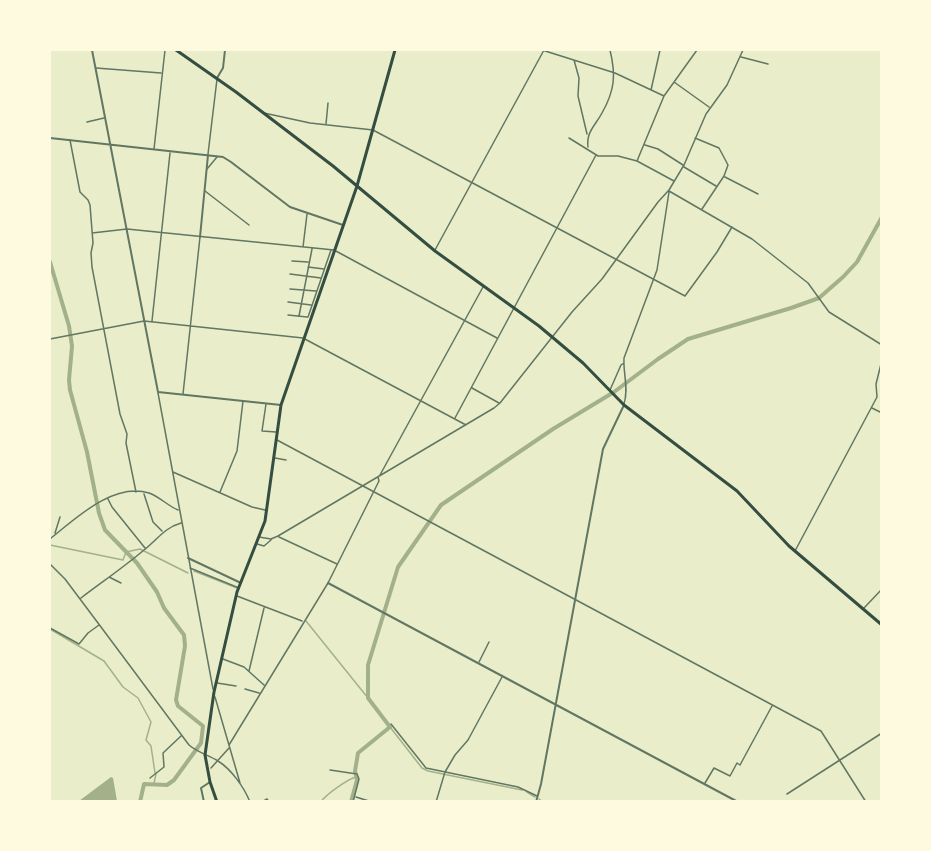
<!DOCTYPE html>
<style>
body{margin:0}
#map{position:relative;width:931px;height:851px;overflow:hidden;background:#e9edc9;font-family:"Fira Sans",sans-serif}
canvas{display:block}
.frame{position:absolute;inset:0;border:51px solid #fefae0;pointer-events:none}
</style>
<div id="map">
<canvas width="931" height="851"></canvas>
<div class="frame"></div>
</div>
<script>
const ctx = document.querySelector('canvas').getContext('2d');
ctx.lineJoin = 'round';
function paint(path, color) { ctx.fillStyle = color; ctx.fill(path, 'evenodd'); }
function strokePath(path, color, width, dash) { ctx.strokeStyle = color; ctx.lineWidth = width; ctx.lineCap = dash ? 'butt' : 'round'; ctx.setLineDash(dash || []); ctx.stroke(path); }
paint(new Path2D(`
 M111,777L113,778L117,801H79Z`), '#a3b18a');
strokePath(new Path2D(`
 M50,545L123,560L126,552L140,549L188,573
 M194,571L237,588
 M306,621L368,698
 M50,629L104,661L123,687L138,698L151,722L146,740L151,746L155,773
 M390,727L422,768L428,771L522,790
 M152,785L154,783L156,774
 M527,792L535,797
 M539,799L543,802
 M321,802C325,795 348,779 356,777`), '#a3b18a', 1.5);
strokePath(new Path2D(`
 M50,262L69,326L72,346L69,380L70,390L87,452L99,513L105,530L137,563L157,592L164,608L184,635L185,646L176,700L178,706L203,726L201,743L174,780L167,785L144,784L140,802
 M351,802L357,780L355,771L358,753L390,727L368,698V665L398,567L441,505L553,429L614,392L658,359L688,339L791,308L819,298L843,277L857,262L882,217`), '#a3b18a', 4);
strokePath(new Path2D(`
 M542,50L615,73L664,96
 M741,57L768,64
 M574,60L579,78L578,96L587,134
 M96,68L161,73
 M674,82L709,107
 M651,90L660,50
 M264,113L310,123L373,130L685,296L717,252L732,227
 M87,122L104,118
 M326,124L328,103
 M569,138L598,156H618L637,161L674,181
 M695,138L719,148L728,165L724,176L702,209
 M70,140L80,192L88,200L90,205L93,243L91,253L92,267L120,414L127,434L126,443L136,492
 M645,145L658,149L683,165
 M588,147C586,132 595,126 602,113C615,90 616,75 610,50
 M154,149L165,50
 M208,154L217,79
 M637,161L664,96L697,50
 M684,167L716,186
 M207,169L217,157
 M725,177L758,194
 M205,191L249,225
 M669,191L752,239L808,283L829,312L882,345
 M92,233L127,229L334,250L497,338
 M303,247L307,214
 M435,250L544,50
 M292,261L308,262
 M308,267L324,269
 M290,274L321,278
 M290,289L316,291
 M288,302L311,305
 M288,315L307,317
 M299,316L312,249
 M308,317L331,250
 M152,321L170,153
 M50,339L144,321L303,338L466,425
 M472,388L499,403
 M610,390L621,365L624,363
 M158,393L213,689
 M183,394L200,237
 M266,404L262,431L276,432
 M624,404C629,388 623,374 624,358L657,270L669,192
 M872,408L882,413
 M455,418L596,155
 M277,440L821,731L866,802
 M275,458L286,460
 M173,472L252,507L265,510
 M380,475L483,287
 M220,492L237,451L243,401
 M144,494L153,522L162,531
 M108,499L112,507L145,548
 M55,533L60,517
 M259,537L271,539L278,536L494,408L500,403L572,312L602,279L658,202L669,190L684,165L706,114L727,85L743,50
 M279,537L337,564
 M50,539C75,519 113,482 149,493C160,497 168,506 178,510
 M257,544L264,546L271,540
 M795,551L877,397L876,384L882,360
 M50,564L65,579L101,627L189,745C197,752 208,755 218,761C231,769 244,787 250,802
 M190,568L239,588
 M109,577L121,583
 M237,596L302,621
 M81,598C102,582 124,567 144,550C158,539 164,528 181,523
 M864,608L882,589
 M50,628L79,644L88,633L99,625
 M223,659L244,667L264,685
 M479,662L489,642
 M249,671L264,608
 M217,683L236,686
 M245,689L259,693
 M215,697L240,783
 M391,724L426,768L518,787L537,796
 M229,745L328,583L379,481L378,477
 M211,768L229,748
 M330,770L357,774L359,779L353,802
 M150,778L164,767L163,753L181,736
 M705,783L714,768L730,776L737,763L740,765L772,706
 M787,794L882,733
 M356,797L372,802
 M262,802L267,799L269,802
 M436,802L445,772L455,755L468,740L502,677`), '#617663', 1.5);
strokePath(new Path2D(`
 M92,50L158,392L281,405
 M217,78L223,68L225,50
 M50,138L223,157L231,162L290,207L343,225
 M200,237L208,155
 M188,558L241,583
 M328,583L738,802
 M204,802L201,788L210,782
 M536,802L541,784L603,449L624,405`), '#617663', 2);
strokePath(new Path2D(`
 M176,50L236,92L333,166L435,251L539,326L583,363L624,405L737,491L789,546L882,625
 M217,802L210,782L205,755L214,692L237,592L265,521L281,405L357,186L395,50`), '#344e41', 3);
</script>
